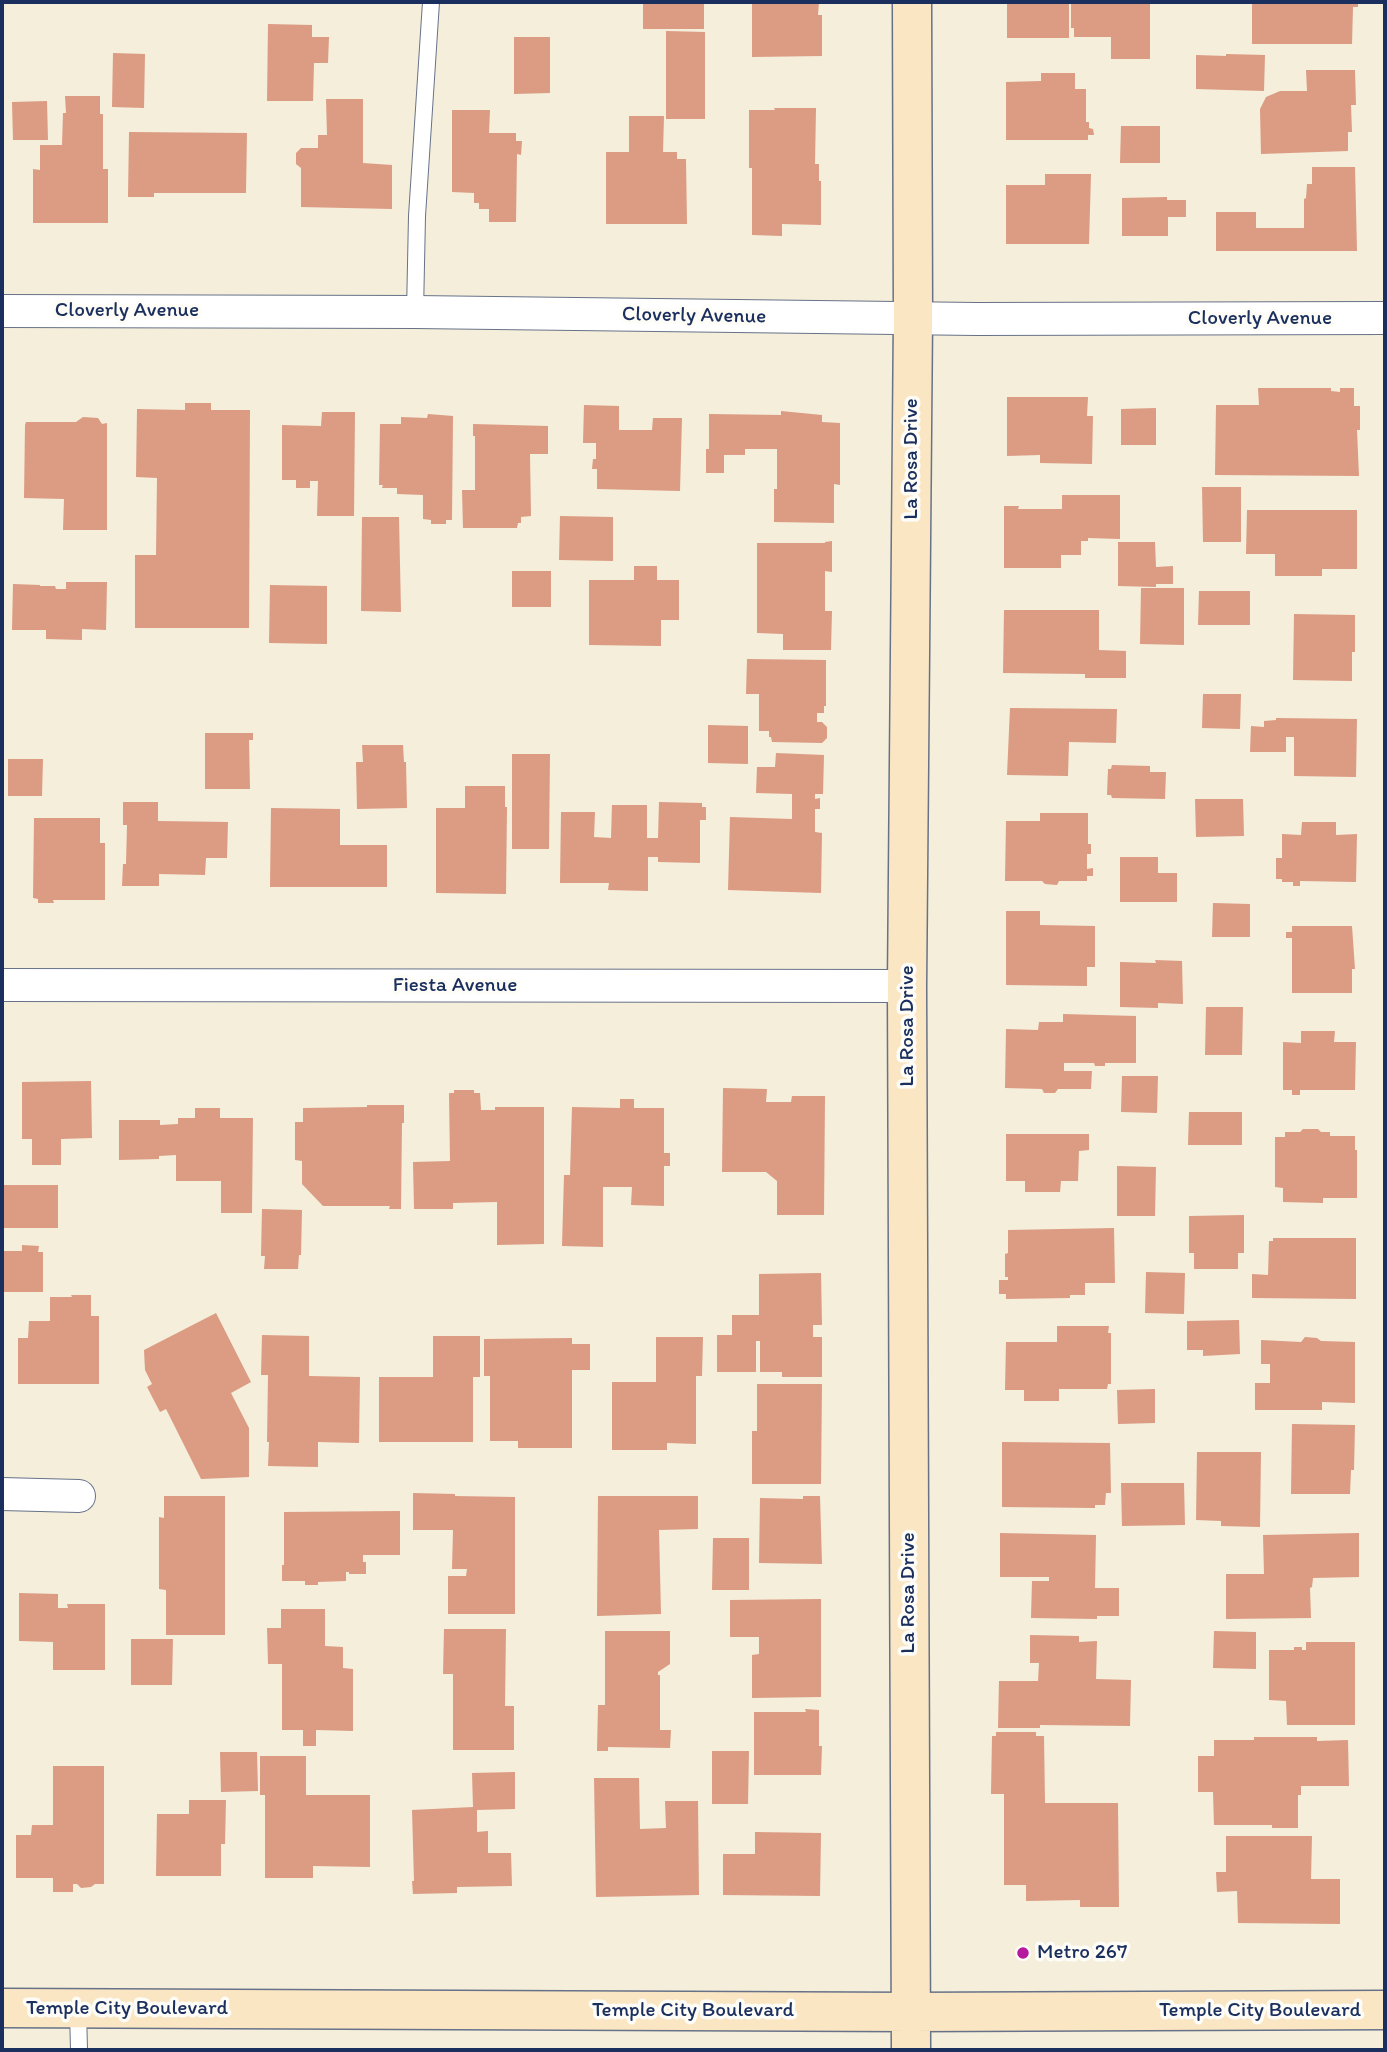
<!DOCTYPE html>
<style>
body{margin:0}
#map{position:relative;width:1387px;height:2052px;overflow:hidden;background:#f4eeda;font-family:Itim,sans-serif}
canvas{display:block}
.frame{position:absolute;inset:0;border:4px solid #1b2f5e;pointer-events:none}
</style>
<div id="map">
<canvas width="1387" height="2052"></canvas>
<div class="frame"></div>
</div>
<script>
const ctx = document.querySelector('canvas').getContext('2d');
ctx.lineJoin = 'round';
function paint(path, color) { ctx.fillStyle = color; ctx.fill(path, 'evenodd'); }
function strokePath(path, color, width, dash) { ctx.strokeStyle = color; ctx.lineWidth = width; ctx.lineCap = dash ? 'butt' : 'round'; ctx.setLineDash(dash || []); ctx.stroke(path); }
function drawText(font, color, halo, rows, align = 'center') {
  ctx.font = font + ' Itim,sans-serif'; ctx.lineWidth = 7; ctx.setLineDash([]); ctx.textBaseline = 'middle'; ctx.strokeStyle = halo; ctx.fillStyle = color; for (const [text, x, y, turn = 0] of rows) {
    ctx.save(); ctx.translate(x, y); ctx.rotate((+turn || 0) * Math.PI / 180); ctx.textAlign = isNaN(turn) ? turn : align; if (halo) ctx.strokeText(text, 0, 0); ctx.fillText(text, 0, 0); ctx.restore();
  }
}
paint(new Path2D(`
 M643,2H704V29H643Z
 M752,2H819L818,15H822V56L752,57Z
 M1007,2H1069V38H1007Z
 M1071,2H1150V59H1111V37H1074V28H1071Z
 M1252,2H1358V7H1353L1352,44H1252Z
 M268,24L312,25V37H329L328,63H314L313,101H267Z
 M666,31L705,32V119H666Z
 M514,37H550V93L514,94Z
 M113,53L145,54L144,108L112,107Z
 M1226,54L1265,55L1264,91L1196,89V55L1226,56Z
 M1306,70H1355L1356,105H1351L1352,132H1348V151L1261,154L1260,109L1266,97L1280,91H1307Z
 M1041,73H1075V89H1086V122H1089V128L1093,129L1094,135H1088V140H1006V82L1041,81Z
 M65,96H100V114H103V169H108V223H33V169L40,170V145H62L63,113H66Z
 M326,99H363V163L392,165V209L301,207V168L296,164V153L301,148H318V135H327Z
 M47,101L48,140H13L12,102Z
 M774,108H816L815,164H819V181H821V225L782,224V236L752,235V168H749V110H775Z
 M452,110H490L489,133H516V141H522L521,155L517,154L516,222H489V209H479V203H474V193L452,192Z
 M629,116H664L663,152H677V159H686L687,224H606V152H629Z
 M1121,126H1160V163H1120Z
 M129,132L247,133L246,193H154V197H128Z
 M1312,167H1355L1357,251H1216V212H1256V228H1304V199L1306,198L1307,184H1312Z
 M1045,174H1091L1089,244H1006V185H1045Z
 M1167,197V200H1186V217H1168V236H1122V198Z
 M1258,388H1331V391L1340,392V388H1354V406H1360V430H1357L1359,476L1215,475L1216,405H1259Z
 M1007,397H1088L1087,416H1093L1092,464L1040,463V455L1007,456Z
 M185,403H211V410H250L249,628H135V555H156L157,478L136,477L137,409L185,410Z
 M584,405L619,406V430H652L653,418H682L680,491L597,489V469H592L593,459H596V443H583Z
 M1156,408V445H1121V409Z
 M781,411L822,415V422L840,423V485L834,484V523L774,522V489H777V449H745V455H724V473H706V449H709V414L781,415Z
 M322,412H355L354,516H317L318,481H310V488H296V480H282V425L321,426Z
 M428,414L453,416L452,520H446V524H431V520L423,519V495L397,494V488H382L383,485H379L380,424H401V417L427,418Z
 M83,417L98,418L102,424L107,423V530H63L64,499L24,498L25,425L26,422H76Z
 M473,424L548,426V454H530L531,516L521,517V523H518L517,528H463L462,490H475V436H473Z
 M1202,487H1241V542H1203Z
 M1062,495H1120V539L1088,538V541H1081V555H1061V568H1004V506H1019L1018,509H1062Z
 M1247,510H1357V569H1322V576H1275V554H1246Z
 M560,516L613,517V561L559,560Z
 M362,517H399L401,612L361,611Z
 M832,541V572L825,571V611H832L831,650H783V634L757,633V543H825V542Z
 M1118,542H1155L1156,567L1173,566V584H1156V587L1118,586Z
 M634,566H657V580H679V620H661V646L589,645V580H634Z
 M512,571H551V607H512Z
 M66,582H107L106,630L82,629V640L46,639V630H12L13,584L40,585V586H55L56,589H66Z
 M270,585L327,586V644L269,643Z
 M1141,588H1184V645L1140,644Z
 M1199,591H1250V625H1198Z
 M1004,610H1099V650L1126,651V678H1085V674L1003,673Z
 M1294,614L1355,615V652H1352V681L1293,680Z
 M747,659L826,660V706H824V713H817V722H822L827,727V738L822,743L772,742L771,737H769V731H759V694H746Z
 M1203,694H1241L1240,729L1202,728Z
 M1010,708L1117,709L1116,743L1069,742L1068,776L1007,775Z
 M1276,718L1357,719L1356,777L1294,776V737H1286V752H1250L1251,726L1264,727V721L1276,720Z
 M708,725L748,726V764L708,763Z
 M205,733H253V740H249L250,789H205Z
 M362,745H403L404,762H406L407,808L357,809L356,762H363Z
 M776,753L824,755L823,794H815V799L820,798V809H815V832L822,833L821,893L728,890L730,817L792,819V794L756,793L757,767H775Z
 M512,754H550L549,849H512Z
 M8,759H43L42,796H8Z
 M1112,765L1150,766V772H1166L1165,799L1112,798L1111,795H1107L1108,769H1111Z
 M465,786H505V807H507L506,894L436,893V808H465Z
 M1195,799H1243L1244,836L1196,837Z
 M123,802H158V821L228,822L227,858H206L205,875L159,874V886H122L123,864H126L127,825H123Z
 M659,802L702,803V807H706V820H700V863L658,862V857H648V891L608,890L609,883H560L561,812H595L594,837L611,838L612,805H647V838H658Z
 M271,808L340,809V845H387V887H270Z
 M1040,813H1088V844H1091V854H1087V869L1093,868V876H1087V881H1059L1057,885L1045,884L1042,881H1005L1006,821H1040Z
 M34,818H100V843H105V900H53L54,903H38V899L33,898Z
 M1302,822H1336V835L1357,834L1356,882L1300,881V886H1293V882H1282V879H1276V858H1282V834L1301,835Z
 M1120,857H1158V873H1177V902H1120Z
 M1213,903L1250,904V937H1212Z
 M1006,911H1040V925L1095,926V967H1087V986L1006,985Z
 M1292,926H1352L1355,969H1352V993H1292V938H1286V932H1292Z
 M1155,960L1182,961L1183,1004L1158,1003V1008L1120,1007V962L1156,963Z
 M1206,1007H1243L1242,1055H1205Z
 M1063,1014L1136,1016V1063H1105V1066H1095L1094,1063H1064V1071H1092L1091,1089H1058L1055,1093H1044L1042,1089L1005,1088L1006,1029L1038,1030L1039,1022H1063Z
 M1301,1031H1335L1334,1042H1356L1355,1090H1300V1095H1292V1090H1283V1042L1301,1043Z
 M1122,1076H1158L1157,1113L1121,1112Z
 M91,1081L92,1138L61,1139V1165H32V1139H22V1082Z
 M723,1088L767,1089L766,1102H791L792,1096H825L824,1215H777V1181L766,1172H722Z
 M454,1090H474V1093H480L481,1110H495V1107H544V1244L497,1245V1202L453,1203V1209H414L413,1162L450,1161L449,1093H454Z
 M620,1099H634V1108H664V1153H670V1166H664V1206L631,1205L632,1187H603V1247L562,1246L564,1175H570L572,1107L620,1108Z
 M367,1105H404V1123H402L401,1209H389L390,1206H323L302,1184V1161L295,1160V1122H303V1108L367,1107Z
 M195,1108H220V1118H253L252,1213H221V1181H176V1155L159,1156V1159L119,1160V1120H160V1125L178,1124V1118H195Z
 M1189,1112H1242V1145H1188Z
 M1303,1129H1318L1321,1132H1330V1136H1355V1150H1357V1198H1323V1203L1283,1202V1188L1275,1187V1137H1285V1132H1300Z
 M1006,1134H1089V1150L1079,1151L1078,1181H1061L1060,1192H1025V1181H1006Z
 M1117,1166L1156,1167L1155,1216H1117Z
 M2,1185H58V1228H2Z
 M262,1209L302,1210L301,1255H299L298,1269H264L265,1256H261Z
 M1244,1215V1253H1238V1269H1194V1253H1189V1216Z
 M1114,1228L1115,1283H1085V1295H1070V1298L1006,1299V1294H999V1280H1008V1277H1005V1254L1008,1253V1230Z
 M1273,1238H1356V1299L1252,1298V1274L1268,1275L1269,1241H1273Z
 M22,1245L39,1246L38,1252H43V1292H2V1251H22Z
 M1146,1272L1185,1273L1184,1314L1145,1313Z
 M821,1273L822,1325H813V1337H822V1377H782V1372H760V1341H756V1372H717V1335H732V1315H759V1274Z
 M71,1295H91V1316H99V1384H18V1338H28L29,1321H50V1297H72Z
 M216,1313L251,1382L231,1393L249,1428V1477L201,1479L166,1409L160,1412L147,1387L152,1384L145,1370L144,1350Z
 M1239,1320L1240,1354L1203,1356V1350H1187V1321Z
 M1057,1326H1109L1108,1333H1111V1384H1108L1107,1389H1059V1401H1024V1390H1005L1006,1342H1057Z
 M262,1335L309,1336V1376L360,1377L359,1443L318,1442V1467L268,1466L269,1442H267L268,1375H261Z
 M433,1336H480V1377H473V1442H379V1377H433Z
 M656,1337H703L702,1376H696V1444L667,1443V1450H612V1382H656Z
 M1305,1337L1317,1338L1321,1341L1355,1342V1403L1322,1402V1410H1255V1383H1270V1364H1261V1340L1301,1342Z
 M572,1338V1344H590V1370H572V1448H518V1441H490V1376H484V1339Z
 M757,1384H822L821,1484H752V1431H757Z
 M1155,1389V1423L1118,1424L1117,1390Z
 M1292,1424L1355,1425L1354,1470H1351L1350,1494H1291Z
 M1002,1442L1110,1443L1111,1493H1106L1105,1505H1095V1508L1002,1507Z
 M1197,1452H1261L1260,1527L1221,1526V1521L1196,1520Z
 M1121,1483H1184L1185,1525L1122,1526Z
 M413,1493L455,1494V1496L515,1497V1614H448V1576H466L467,1569H452L453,1530H413Z
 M164,1496H225V1635H166V1590L159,1589V1517L164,1518Z
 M598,1496H698V1529L659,1530L661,1614L597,1616Z
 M803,1496H820L822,1564L759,1563L760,1498L803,1499Z
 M400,1511V1555H363V1562H366V1574H349V1572H346V1581L318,1582V1585H305V1581H282V1565H284V1512Z
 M1000,1533L1096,1535L1095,1588H1119V1616H1097V1619L1031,1618L1032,1581H1049V1577H1000Z
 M1359,1533V1577L1313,1578L1312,1587L1310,1588L1311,1618L1226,1619V1574H1264L1263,1535Z
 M713,1538H749V1590H712Z
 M19,1593L58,1594V1608H68L67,1604H105V1670H53V1642L19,1641Z
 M821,1599V1697L752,1698V1655L759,1654V1637H730V1600Z
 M281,1609H325V1646L343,1647V1668L353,1669V1731L316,1730V1746H303V1730H282V1664H268L267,1628H281Z
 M444,1629H506L505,1706H514V1750H453V1674H443Z
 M605,1631H670V1664L658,1672V1675H660V1730H671L670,1748L608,1747V1751H597L598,1705H605Z
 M1214,1631L1256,1632V1669L1213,1668Z
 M1030,1635L1079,1636V1642L1097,1641L1096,1679L1131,1680L1130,1726L1040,1725V1728H998L999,1681H1038L1039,1663H1030Z
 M131,1639H173L172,1685H131Z
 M1306,1642H1355V1725H1287L1286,1701L1269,1700V1650H1294V1647H1302V1650H1306Z
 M805,1709L819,1710V1746H822L821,1775H754V1712H806Z
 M996,1732H1036V1736H1044L1045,1803H1118L1119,1907H1080V1900L1026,1901V1885H1004V1794H991L992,1736H996Z
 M1254,1737H1317V1741L1348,1740L1349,1786H1301V1795H1298V1828H1272V1825H1214L1213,1792H1198V1756H1214V1740H1254Z
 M712,1751H749L748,1804H712Z
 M220,1752H257L258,1791L221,1792Z
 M260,1756H306V1795H370V1867L313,1866V1878H265V1795H260Z
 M53,1766H104V1884H95L91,1887L81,1888L77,1884H73V1892H53V1878H16V1835H31L32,1825H53Z
 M515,1772V1809L477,1810V1832L488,1831V1853H511L512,1886L457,1887V1893L413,1894L412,1881H414L412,1810L473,1807L472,1773Z
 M594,1778H639L640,1829L666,1828L665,1801H698L699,1895L596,1897Z
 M189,1800H226L225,1844H221V1876H156L157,1814H189Z
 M755,1832L821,1833L820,1896L723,1895V1854H755Z
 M1226,1836H1312L1311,1879H1340V1924L1238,1923L1237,1891L1217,1892L1216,1872H1226Z`), '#dc9b83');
const lane = new Path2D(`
 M415,312L417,216L431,2
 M78,2010L79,2050`);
const street = new Path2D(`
 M2,311L415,312L977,319L1385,318
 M2,985L907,986
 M2,1494L79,1496`);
const secondary = new Path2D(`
 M2,2008L911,2012L1385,2010
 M911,2050L907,986L913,318L912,2`);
strokePath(lane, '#677289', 18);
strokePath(street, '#677289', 34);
strokePath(secondary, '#677289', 41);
strokePath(lane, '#fff', 16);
strokePath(street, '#fff', 32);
strokePath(secondary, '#fbe6c4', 38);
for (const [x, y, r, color] of [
 [1023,1953,7,"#b5179e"]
]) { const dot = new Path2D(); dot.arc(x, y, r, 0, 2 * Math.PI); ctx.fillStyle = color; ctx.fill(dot); strokePath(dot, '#fdfcf7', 2.5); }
drawText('21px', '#1b2f5e', '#fdfcf7', [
 ["Cloverly Avenue",127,311],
 ["Cloverly Avenue",694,316,1],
 ["Cloverly Avenue",1260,319],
 ["La Rosa Drive",912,459,-90],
 ["Fiesta Avenue",455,986],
 ["La Rosa Drive",908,1026,-90],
 ["La Rosa Drive",909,1593,-90],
 ["Temple City Boulevard",127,2009],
 ["Temple City Boulevard",693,2011],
 ["Temple City Boulevard",1260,2011]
]);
drawText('21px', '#1b2f5e', '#fdfcf7', [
 ["Metro 267",1037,1953]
], 'left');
</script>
